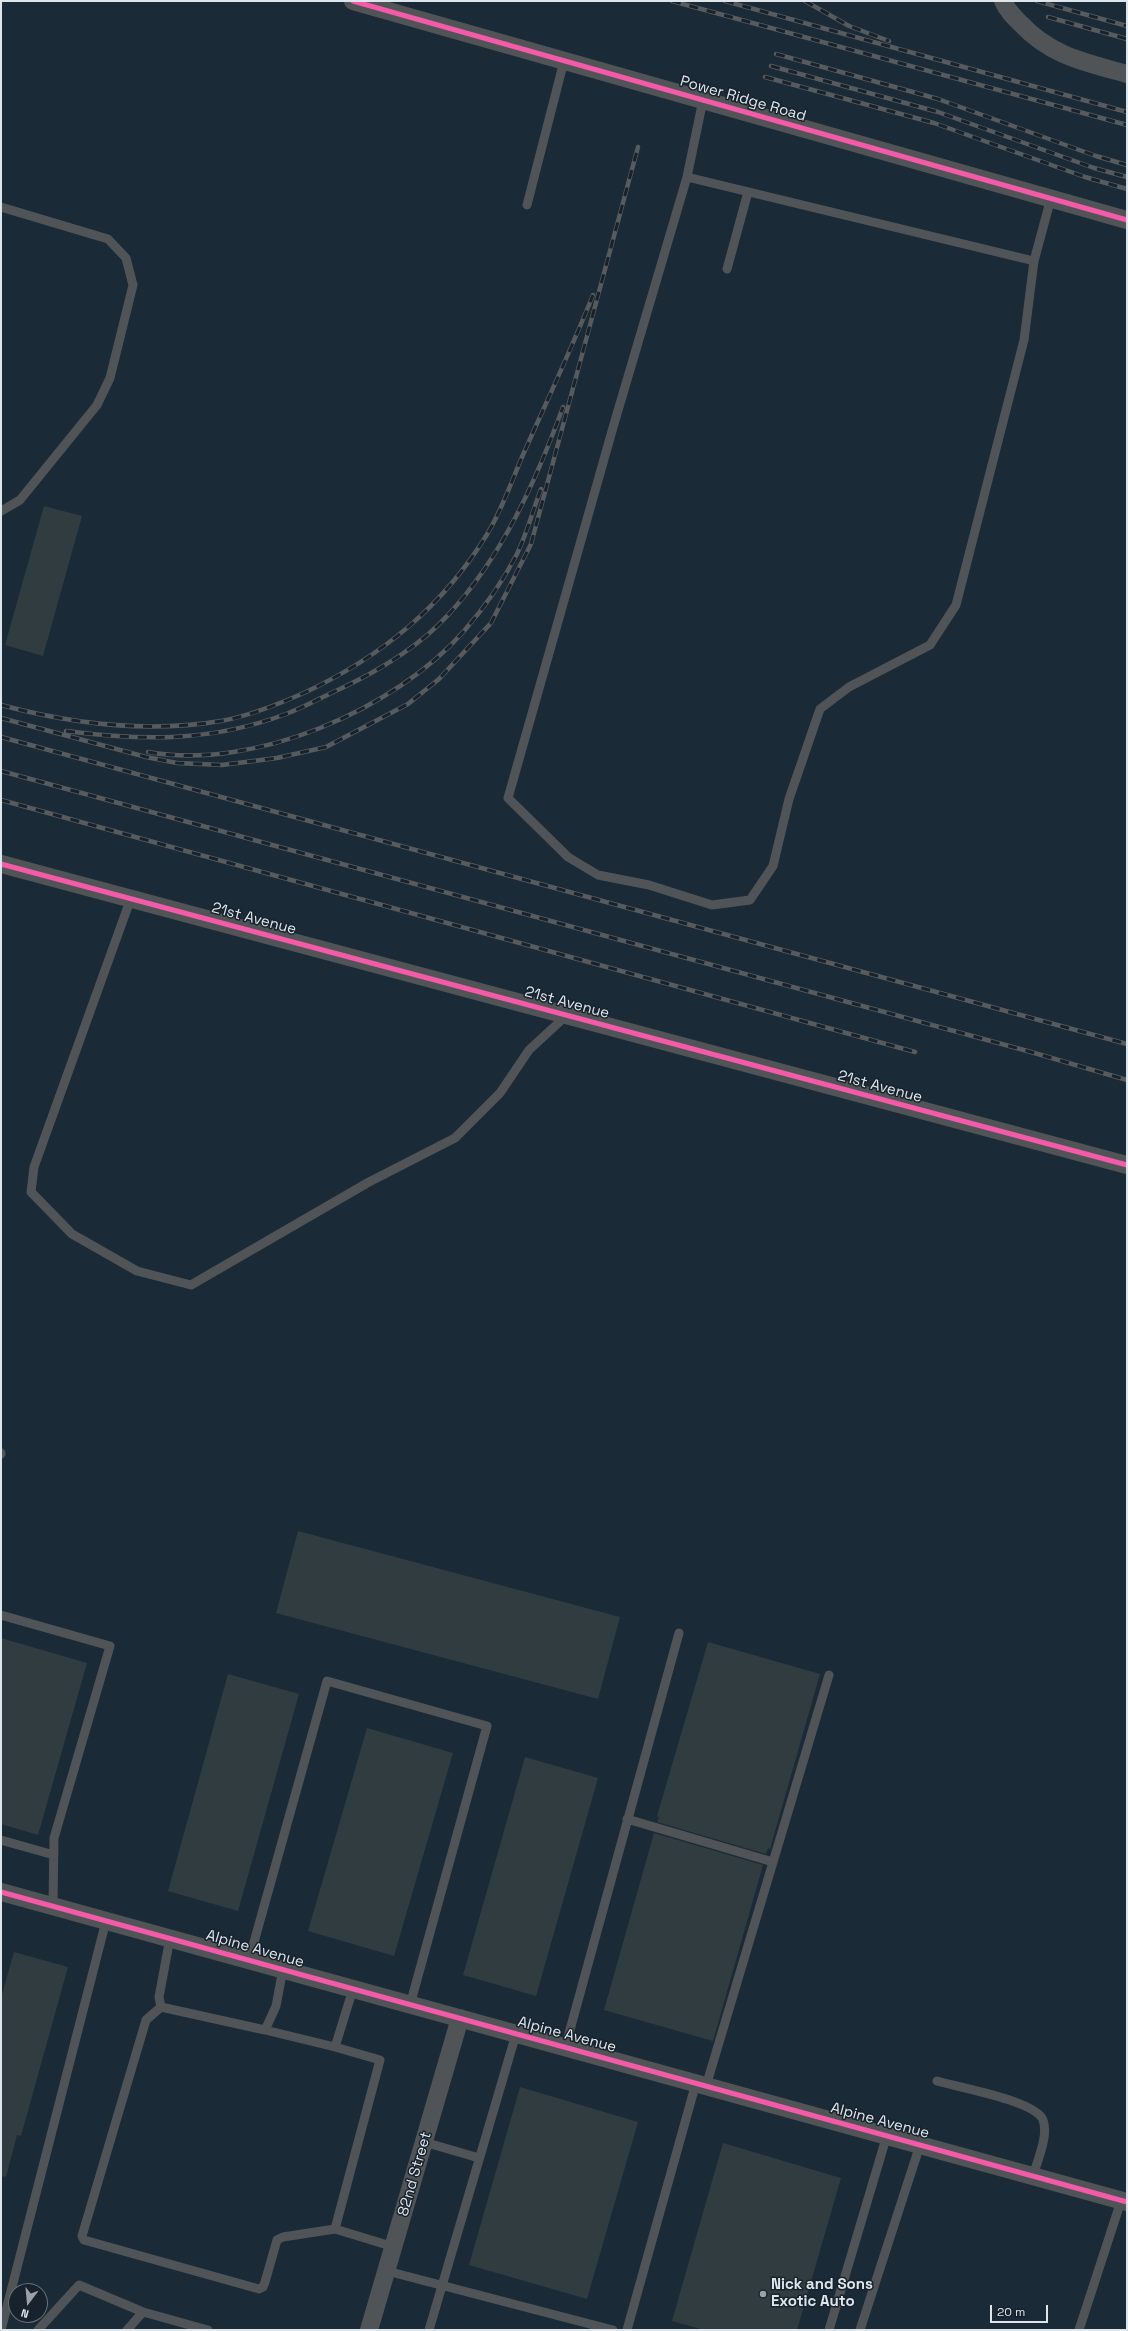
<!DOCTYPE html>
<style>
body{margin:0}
#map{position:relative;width:1128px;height:2331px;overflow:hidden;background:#1c2227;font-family:"Space Grotesk",sans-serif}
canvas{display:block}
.frame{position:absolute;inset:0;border:2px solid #dee6ed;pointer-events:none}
.north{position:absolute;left:8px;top:2283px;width:40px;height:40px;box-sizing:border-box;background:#17222c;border:1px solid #677079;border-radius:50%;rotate:196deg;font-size:11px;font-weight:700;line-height:16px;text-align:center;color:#dee6ed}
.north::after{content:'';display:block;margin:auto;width:14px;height:18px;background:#9aa1a8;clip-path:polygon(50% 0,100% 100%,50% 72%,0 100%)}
.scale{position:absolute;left:990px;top:2305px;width:58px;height:18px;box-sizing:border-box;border:2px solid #dee6ed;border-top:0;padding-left:5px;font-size:12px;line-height:14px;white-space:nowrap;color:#dee6ed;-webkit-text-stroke:3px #17222c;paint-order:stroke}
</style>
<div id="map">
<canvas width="1128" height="2331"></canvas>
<div class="frame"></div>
<div class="north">N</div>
<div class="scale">20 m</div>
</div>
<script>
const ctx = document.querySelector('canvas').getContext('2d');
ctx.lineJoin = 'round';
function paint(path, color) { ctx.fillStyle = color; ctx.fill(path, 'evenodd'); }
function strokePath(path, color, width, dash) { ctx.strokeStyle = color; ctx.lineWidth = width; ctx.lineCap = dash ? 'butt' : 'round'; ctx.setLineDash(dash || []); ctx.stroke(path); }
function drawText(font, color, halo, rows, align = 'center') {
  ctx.font = font + ' "Space Grotesk",sans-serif'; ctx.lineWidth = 3; ctx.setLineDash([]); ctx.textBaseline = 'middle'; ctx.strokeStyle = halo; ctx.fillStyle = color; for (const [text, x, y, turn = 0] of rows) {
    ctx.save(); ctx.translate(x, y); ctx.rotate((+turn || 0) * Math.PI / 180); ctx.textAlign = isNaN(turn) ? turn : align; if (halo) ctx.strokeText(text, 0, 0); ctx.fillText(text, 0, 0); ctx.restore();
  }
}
paint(new Path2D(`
 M1,1H1127V2330H1ZM16,2291H40V2315H16Z`), '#1a2a37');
paint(new Path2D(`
 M44,506L82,516L43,656L5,645Z
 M298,1531L620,1617L598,1699L276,1613Z
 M1,1638L87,1663L38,1835L1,1824Z
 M708,1642L820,1674L770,1849L768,1848L766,1854L657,1822L659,1817L657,1816Z
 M228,1674L299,1694L238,1911L168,1891Z
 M367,1728L453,1753L394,1956L308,1931Z
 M525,1757L598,1778L536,1996L463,1975Z
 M654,1833L763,1865L713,2041L604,2010Z
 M14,1952L68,1967L21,2136L17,2135L6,2177L1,2176V1998Z
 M520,2087L638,2122L587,2299L469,2265Z
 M723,2143L841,2178L797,2330H704L672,2321Z`), '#313c41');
strokePath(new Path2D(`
 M703,100L687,177L1034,261L1051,198
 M687,177L614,424L508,798L568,857L598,875L649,885L712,905L750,900L773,866L789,799L820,709L849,687L930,645L956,605L1024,340L1034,261
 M527,205L564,61
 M1,207L108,239L126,258L133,285L110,378L97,405L20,500L1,511
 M727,269L748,192
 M131,898L34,1167L31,1192L72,1234L137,1271L191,1285L369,1182L455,1138L500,1093L529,1050L567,1015
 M1,1454V1453
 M1,1615L110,1646L54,1838L53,1905
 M627,1819L773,1862
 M1,1840L54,1855
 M170,1938L159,1997L161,2007L265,2030L276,2006L283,1969
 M249,1960L327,1681L487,1726L410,2005
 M161,2007L146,2020L82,2236L84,2240L259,2289L263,2287L265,2282L277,2240L283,2237L335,2229
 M265,2030L335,2047L353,1989
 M335,2047L380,2060L335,2229L394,2247
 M565,2048L679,1633
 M937,2081C958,2087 1036,2101 1043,2120C1049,2136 1037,2161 1033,2176
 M706,2086L829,1675
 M424,2142L479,2158
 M387,2271L613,2330
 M1,2330L106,1921
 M38,2330L79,2285L143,2312L208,2330
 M127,2330L143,2312
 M429,2330L516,2034
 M627,2330L696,2083
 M829,2330L887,2135
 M860,2330L920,2145
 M1079,2330L1121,2201`), '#515456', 9);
strokePath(new Path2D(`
 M353,1L1127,220
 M1003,1C1007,10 1013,16 1020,23C1051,56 1084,62 1127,74
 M1,864L1127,1165
 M1,1892L1127,2202
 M369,2330L460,2018`), '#515456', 18);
const rail = new Path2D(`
 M672,1L1127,125
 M725,1L1127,112
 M805,1L849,26L889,41
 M1037,1L1127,26
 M1048,17L1127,39
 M776,54L938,99L1096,156L1127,165
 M771,66L938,112L1094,168L1127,177
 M765,77L934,123L1085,177L1127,189
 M1,705C72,724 148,733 221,721C250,716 279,704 306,692C382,656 442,607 486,536C501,512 511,483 522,457C546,403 571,350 593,295
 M1,718L146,757L177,763L222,765L277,758L326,747L408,704L439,679L491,623L531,544L638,147
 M66,731C144,741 211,742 286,714C305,707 322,697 340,689C378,671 419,647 448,615C502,557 536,481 563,407
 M1,737L1127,1044
 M148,752C253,771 395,710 464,631C484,608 503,581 517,554C527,533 533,510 541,489
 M1,771L1031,1052L1127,1080
 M1,800L915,1052`);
strokePath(rail, '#585b5e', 4.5);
strokePath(rail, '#17222c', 3, [9]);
strokePath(new Path2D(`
 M353,1L1127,220
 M1,864L1127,1165
 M1,1892L1127,2202`), '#f35aa7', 5);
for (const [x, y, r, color] of [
 [763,2294,4,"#9aa1a8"]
]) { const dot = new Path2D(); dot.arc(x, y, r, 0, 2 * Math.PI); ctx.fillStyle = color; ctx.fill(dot); strokePath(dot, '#17222c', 1.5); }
drawText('15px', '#dee6ed', '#17222c', [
 ["Power Ridge Road",743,99,16],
 ["21st Avenue",254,919,15],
 ["21st Avenue",567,1003,15],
 ["21st Avenue",880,1087,15],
 ["Alpine Avenue",255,1949,16],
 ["Alpine Avenue",567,2035,15],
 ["Alpine Avenue",880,2121,15],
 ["82nd Street",415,2174,-74]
]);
drawText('bold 15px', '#dee6ed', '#17222c', [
 ["Nick and Sons",771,2285],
 ["Exotic Auto",771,2302]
], 'left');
</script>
